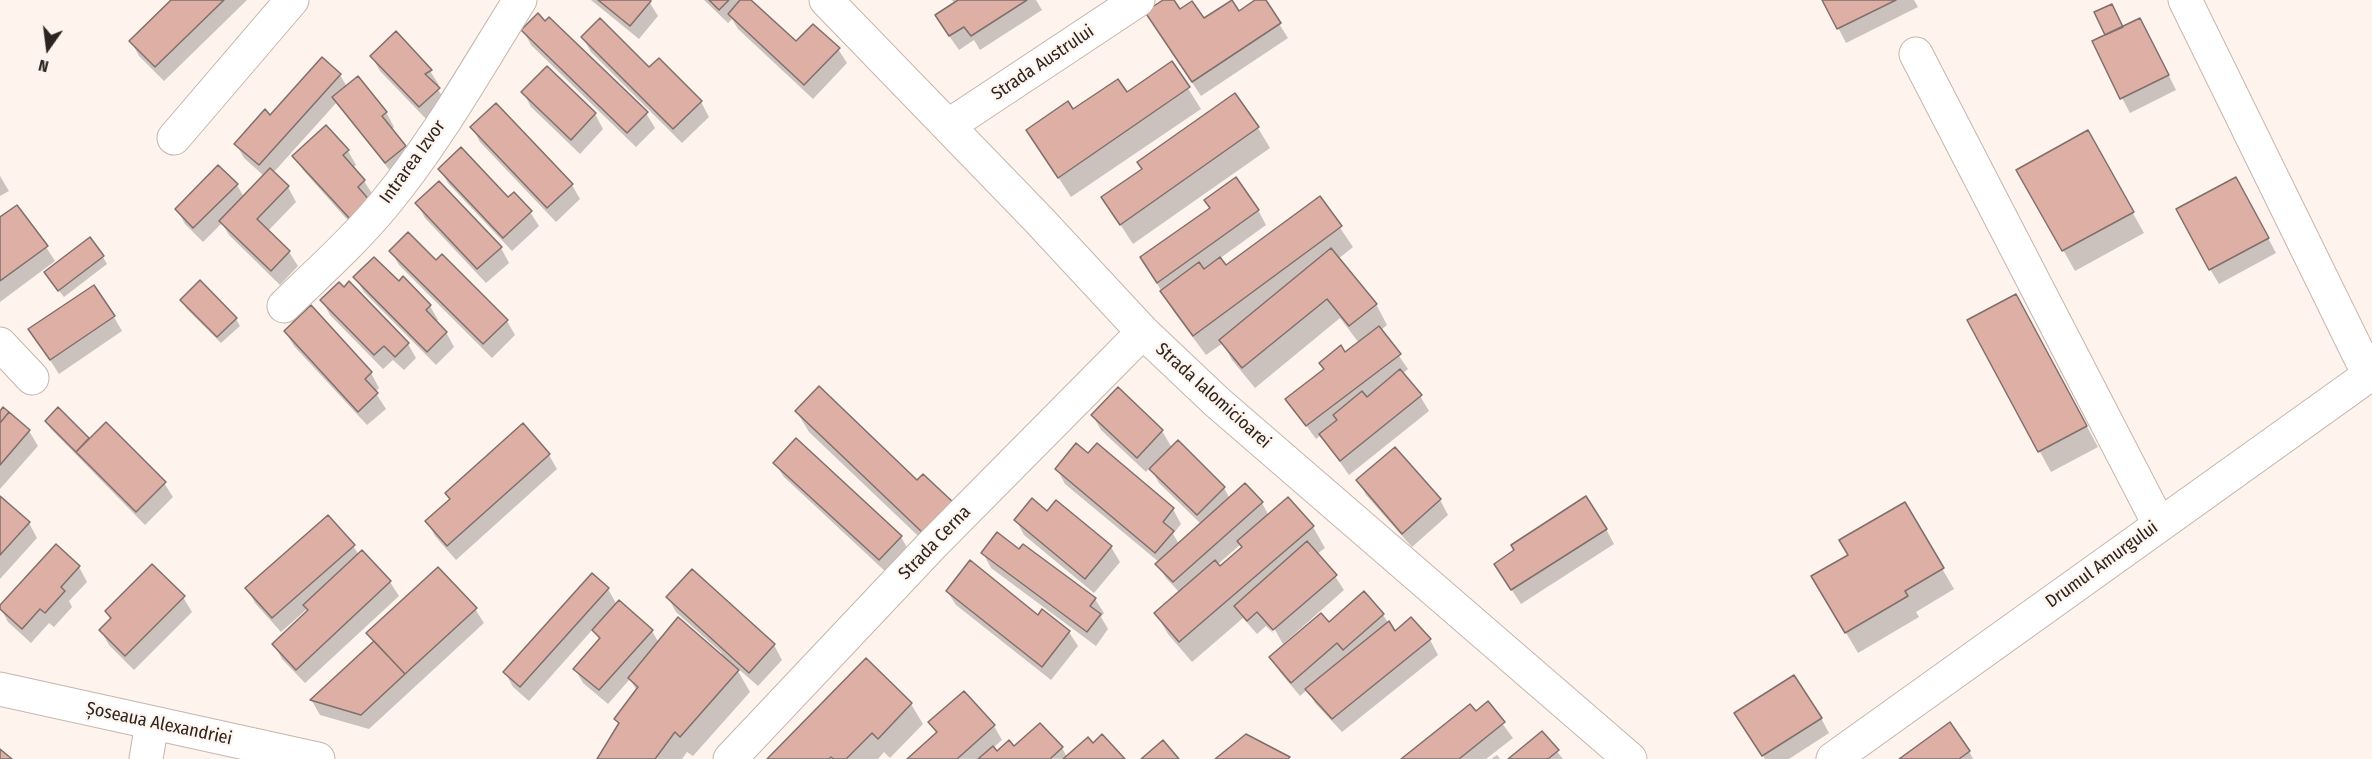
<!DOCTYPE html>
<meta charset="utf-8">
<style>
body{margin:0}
#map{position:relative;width:2372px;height:759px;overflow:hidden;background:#fef3ed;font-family:"Fira Sans Condensed",sans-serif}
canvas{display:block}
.north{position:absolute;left:18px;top:18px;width:60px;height:60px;-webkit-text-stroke:4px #fef3ed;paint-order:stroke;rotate:194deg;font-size:16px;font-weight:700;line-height:24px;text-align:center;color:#2b2521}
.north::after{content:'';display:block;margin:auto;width:21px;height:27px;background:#2b2521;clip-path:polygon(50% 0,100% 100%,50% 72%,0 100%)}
</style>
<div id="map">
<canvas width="2372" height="759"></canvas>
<div class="north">N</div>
</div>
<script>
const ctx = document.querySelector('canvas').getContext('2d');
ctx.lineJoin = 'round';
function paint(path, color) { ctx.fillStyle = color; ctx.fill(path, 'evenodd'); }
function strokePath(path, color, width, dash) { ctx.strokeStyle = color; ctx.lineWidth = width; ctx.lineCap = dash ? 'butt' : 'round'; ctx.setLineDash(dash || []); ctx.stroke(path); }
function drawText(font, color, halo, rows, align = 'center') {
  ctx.font = font + ' "Fira Sans Condensed",sans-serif'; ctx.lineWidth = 4.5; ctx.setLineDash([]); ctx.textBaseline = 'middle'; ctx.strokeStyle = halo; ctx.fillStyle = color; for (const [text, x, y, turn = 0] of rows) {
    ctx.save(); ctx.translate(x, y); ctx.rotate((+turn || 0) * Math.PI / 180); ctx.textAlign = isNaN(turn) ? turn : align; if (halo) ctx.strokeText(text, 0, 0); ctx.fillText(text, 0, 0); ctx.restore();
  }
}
paint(new Path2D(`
 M173,0H247L164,81L139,56L131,41Z
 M591,0H648L658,16L639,39Z
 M704,0H751L796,44L838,49L847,63L813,99L738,29L732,19L728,23Z
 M952,0H1036L1042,10L980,50L974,40L959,50L945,30L955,4Z
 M1166,0H1172L1180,11L1203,21L1238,13L1258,0H1264L1288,38L1201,96L1155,27Z
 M1824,0H1914L1918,7L1846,43Z
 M2123,28L2148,34L2176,90L2130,113L2122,98Z
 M523,30L646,113L655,128L636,147L531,45Z
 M583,38L649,69L659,60L701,102L709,117L682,143L591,52Z
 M372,57L430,71L439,85L436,87L447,103L428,121L380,71Z
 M1172,63L1201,109L1071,197L1028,131L1073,111L1126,94Z
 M547,68L595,114L603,129L580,154L531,107L523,92Z
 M340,75L347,87L386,112L394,127L391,130L413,161L394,176L337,102L273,173L288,187L296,202L268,231L289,252L298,266L280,285L229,235L222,223L203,242L185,224L177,209L218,167L237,185L244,197L264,176L244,158L236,144L270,117Z
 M472,127L572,185L580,199L556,222L480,142Z
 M1258,128L1270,148L1133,244L1103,198L1144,170Z
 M348,151L356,165L353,168L364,181L373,195L360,234L303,170L294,156Z
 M2099,153L2144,233L2075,271L2018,170Z
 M440,169L508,199L530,212L539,226L512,251L448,183Z
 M0,176L9,191L0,196Z
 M439,183L501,248L509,263L486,283L425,218L417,203Z
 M2244,193L2276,253L2219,284L2210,269Z
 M1320,198L1353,247L1338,259L1376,304L1387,325L1381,330L1408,369L1402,374L1420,396L1429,411L1349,475L1321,435L1316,439L1287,399L1359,343L1340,318L1255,388L1232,360L1223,343L1206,355L1174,312L1150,272L1258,210L1266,225L1219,259L1226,267Z
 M0,219L46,247L55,261L0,302Z
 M391,251L507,321L515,335L492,358L399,265Z
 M103,257L107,264L64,297L50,280Z
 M355,277L399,283L430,306L438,320L436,322L446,332L454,347L436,365L364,292Z
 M322,300L408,344L416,358L404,370L393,360L383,369L330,315Z
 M182,301L236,319L240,326L221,343L186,308Z
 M2027,316L2098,447L2051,472L1969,321Z
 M114,317L122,331L59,374L30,329Z
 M285,331L371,373L379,388L375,392L386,409L367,425L294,346Z
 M1118,389L1162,431L1172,448L1224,488L1230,499L1262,503L1269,516L1288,499L1313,527L1325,548L1317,554L1335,576L1344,590L1283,644L1271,623L1268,625L1274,634L1266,626L1257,634L1243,618L1192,662L1168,634L1156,613L1180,593L1166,578L1157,564L1159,562L1065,484L1057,469L1088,455L1097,445L1173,509L1181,524L1173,534L1179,544L1201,524L1159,483L1150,467L1146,472L1101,430L1093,416ZM1241,544L1243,548L1220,568L1217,565Z
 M4,409L29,431L38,446L0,489V413Z
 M58,410L89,440L164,483L173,497L145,525L51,429L46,422Z
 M797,412L917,483L937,554L809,432Z
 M522,425L549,455L557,469L456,560L435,536L427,521L450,500L446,493Z
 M1395,449L1440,500L1448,515L1412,547L1366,495L1358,480Z
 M775,463L901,537L909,551L888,574L784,477Z
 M0,498L29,523L37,538L0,579Z
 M1056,502L1111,547L1120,562L1094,593L1024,535L1016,520L1047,513Z
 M1904,504L1954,589L1916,612L1919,617L1858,653L1813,577L1850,556Z
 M1606,529L1614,544L1521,604L1504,578Z
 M353,546L359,555L390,582L399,596L305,683L282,659L274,644L308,612L307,609L281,632L255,603L247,588Z
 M983,553L1095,599L1104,613L1101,617L1108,629L1096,646L991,568Z
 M79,567L87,582L69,601L72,607L54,627L49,623L31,643L8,622L0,607Z
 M692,571L774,645L782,660L758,686L735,666L750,692L693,756L687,752L682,759H599L619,725L616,720L637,691L630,679L608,704L583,683L575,669L600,641L593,629L529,701L513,687L505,672L608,589L617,605L652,631L659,643L720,655L722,653L676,612L668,597Z
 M947,591L1038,617L1069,632L1078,646L1051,680L956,605Z
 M183,597L192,612L134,670L109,645L101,631L111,620L106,611Z
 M475,609L484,623L369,729L320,715L312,701L374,643L368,633Z
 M1383,615L1395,633L1411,619L1430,640L1438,655L1342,732L1315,703L1307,690L1300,696L1280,672L1271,658L1329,624Z
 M1487,703L1513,738L1486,759H1403L1475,713Z
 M911,704L923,724L890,758L884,752L878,759H769Z
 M1821,718L1829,733L1789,759H1765L1745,728Z
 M930,723L994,726L1002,740L993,748L997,753L1014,748H1062L1067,757L1093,745L1124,759H910L937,734Z
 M1542,733L1563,759H1511Z
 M1969,751L1973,759H1901Z
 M1497,755L1500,759H1491Z`), '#0003');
const building = new Path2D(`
 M171,0H224L155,67L129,41Z
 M598,0H650L651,1L630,26Z
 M709,0H729L719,10Z
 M740,0H751L796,41L813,24L840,48L804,85L728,14Z
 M958,0H1027L971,36L964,27L949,36L935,15Z
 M1163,0H1174L1180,9L1192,1L1204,18L1232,0L1239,11L1255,0H1266L1281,23L1192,82L1145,12Z
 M1822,0H1896L1837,29Z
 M2112,4L2123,27L2105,35L2094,12Z
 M538,13L545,21L549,17L648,112L627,133L521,30Z
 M600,18L649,67L659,58L702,101L673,129L581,37Z
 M2140,18L2169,75L2120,99L2092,41Z
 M396,31L432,70L425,74L440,88L419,107L370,56Z
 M322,57L341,74L259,165L234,144L265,109L270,115Z
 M1172,61L1190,87L1058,178L1026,130L1068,101L1073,109L1118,79L1127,92Z
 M547,66L596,113L571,140L521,92Z
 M358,76L387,112L382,116L406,146L385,163L332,97Z
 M1235,93L1259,127L1120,225L1101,197L1142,169L1137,162Z
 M496,103L573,184L547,208L470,127Z
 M326,125L349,150L343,155L365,180L358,187L371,202L351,220L292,156Z
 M2088,130L2134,212L2062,251L2016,170Z
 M461,147L508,197L514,192L532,211L503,238L438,169Z
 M218,165L238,184L193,228L175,209Z
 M270,168L289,186L257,219L290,251L271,271L219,221Z
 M1236,177L1259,210L1157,283L1140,257L1210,208L1204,200Z
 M2236,177L2269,238L2209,270L2176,209Z
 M439,181L502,247L477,269L415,203Z
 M1320,196L1342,226L1193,336L1160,291L1199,262L1204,269L1220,257L1226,265Z
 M17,205L48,246L0,281V217Z
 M408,232L436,260L442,254L508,320L483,344L389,251Z
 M90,237L104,256L58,291L44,272Z
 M1331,248L1377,304L1349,326L1327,299L1242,368L1219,340Z
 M374,257L399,281L403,276L431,305L426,310L447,332L427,352L353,277Z
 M200,280L237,318L217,337L180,300Z
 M349,281L409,343L395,357L384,346L374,355L320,300L339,282L344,287Z
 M94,285L115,316L50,360L28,329Z
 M2016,294L2087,426L2038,452L1967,320Z
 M311,305L372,372L365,379L378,393L358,412L284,331Z
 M1379,326L1401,354L1306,426L1285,399L1324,369L1319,363L1341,345L1345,352Z
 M1400,369L1422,395L1340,461L1319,434L1337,420L1333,415L1362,391L1367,397Z
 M819,386L917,480L923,474L954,503L924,534L795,411Z
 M1118,387L1163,430L1137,458L1091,415Z
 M3,407L9,412L0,423V411Z
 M58,407L89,438L76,452L45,421Z
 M9,412L30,430L0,465V423Z
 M106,422L166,482L136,512L76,452Z
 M523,423L550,454L447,546L425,521L450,499L445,493Z
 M796,438L902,536L879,560L773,463Z
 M1178,440L1225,487L1197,515L1149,469Z
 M1076,443L1088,453L1097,443L1174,508L1163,522L1174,531L1155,553L1055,469Z
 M1395,447L1441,499L1402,534L1356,480Z
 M1245,483L1263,502L1173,582L1155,564Z
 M0,496L30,522L0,555Z
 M1586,496L1607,529L1511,590L1494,564L1514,550L1511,545Z
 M1288,497L1314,526L1179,642L1154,613L1215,560L1220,566L1242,547L1237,541Z
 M1032,498L1047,511L1056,500L1112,546L1085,579L1014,520Z
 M1905,502L1944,568L1905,591L1908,596L1845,633L1811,576L1848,555L1839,540Z
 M328,515L355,545L272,618L245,588Z
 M997,532L1019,549L1023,544L1096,598L1090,606L1101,614L1087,632L981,553Z
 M1307,541L1337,575L1273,630L1257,612L1247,621L1234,606Z
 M56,544L80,566L61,587L65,591L45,613L40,609L22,629L0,609V605Z
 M362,550L391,581L296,670L272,644L308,610L303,605Z
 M970,560L1038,615L1042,609L1070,631L1042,667L946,591Z
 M152,564L185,596L125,656L99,630L111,618L105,611Z
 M438,567L477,608L405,674L366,633Z
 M692,569L775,644L749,673L666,597Z
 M592,573L609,588L520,687L503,672Z
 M1364,591L1384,614L1343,650L1337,643L1291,683L1269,657L1321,613L1329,622Z
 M619,600L653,630L599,690L573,669L600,638L592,630Z
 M678,617L739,670L680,737L675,732L655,759H597L619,723L614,719L638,687L628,678Z
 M1411,617L1431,639L1332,719L1305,689L1389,621L1395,631Z
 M374,641L405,674L361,715L310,700Z
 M866,658L912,703L878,739L872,733L846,759H834L831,757L829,759H767Z
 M1794,675L1822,718L1762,756L1734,713Z
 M964,691L995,725L957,759H907L937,732L928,722Z
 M1488,701L1505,722L1459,759H1401L1470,704L1476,711Z
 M1950,722L1970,751L1959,759H1899Z
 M1040,723L1063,747L1050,759H978L993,746L997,751L1009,740L1014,746Z
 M1542,731L1559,750L1548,759H1508Z
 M1102,734L1125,759H1063L1088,737L1093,743Z
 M1246,734L1290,757L1288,759H1215Z
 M1163,740L1179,759H1141Z
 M0,749L12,759H0Z`);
paint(building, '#deafa4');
strokePath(building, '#816f6b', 1.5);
const minor = new Path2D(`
 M826,0L1038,219L1143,332L1217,402L1630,759
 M2185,0L2369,375
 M1916,54L2159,524
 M948,126L1138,0
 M174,138L292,0
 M284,306C319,272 355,240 386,202C437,140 477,68 520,0
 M0,344L32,378
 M146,759L152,723
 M730,759L932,545L1143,332
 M1833,759L2372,373`);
const major = new Path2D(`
 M0,689L318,759`);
strokePath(minor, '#c6b5ac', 35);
strokePath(major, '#c6b5ac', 35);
strokePath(minor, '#fff', 33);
strokePath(major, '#fff', 33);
drawText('18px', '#2b2521', '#fef3ed', [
 ["Strada Austrului",1043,63,-34],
 ["Intrarea Izvor",413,162,-54],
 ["Strada Ialomicioarei",1213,396,42],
 ["Strada Cerna",935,543,-46],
 ["Drumul Amurgului",2102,565,-36],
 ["Șoseaua Alexandriei",159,724,12]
]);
</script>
